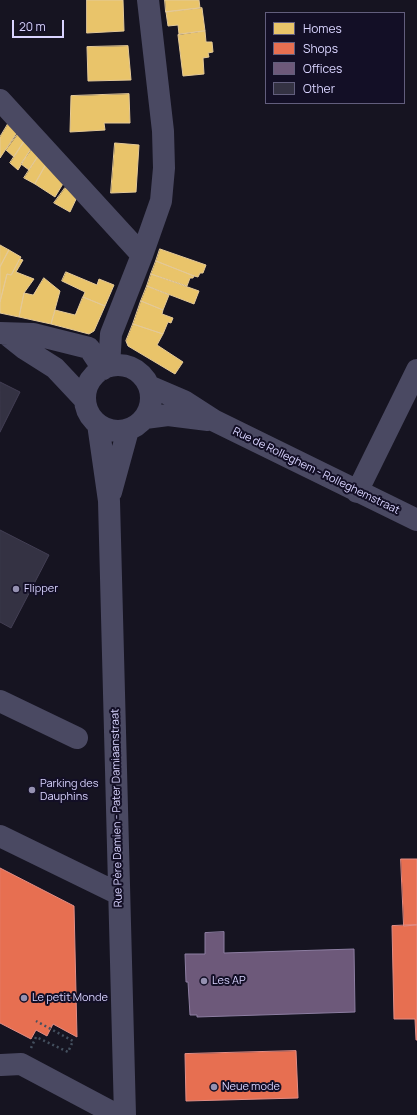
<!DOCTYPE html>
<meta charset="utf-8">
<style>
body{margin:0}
#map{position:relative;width:417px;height:1115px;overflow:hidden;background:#161421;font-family:Manrope,sans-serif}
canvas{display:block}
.legend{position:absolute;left:265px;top:12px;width:140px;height:92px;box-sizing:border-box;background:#130f26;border:1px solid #625e7d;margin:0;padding:5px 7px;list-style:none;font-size:12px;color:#d9d4ff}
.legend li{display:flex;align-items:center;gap:8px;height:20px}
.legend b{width:20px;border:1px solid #625e7d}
.scale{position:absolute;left:12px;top:20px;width:52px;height:18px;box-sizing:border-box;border:2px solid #d9d4ff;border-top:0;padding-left:5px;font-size:12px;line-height:14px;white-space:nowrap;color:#d9d4ff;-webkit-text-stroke:3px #130f26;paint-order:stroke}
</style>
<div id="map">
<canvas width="417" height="1115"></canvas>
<ul class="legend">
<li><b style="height:11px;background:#e9c46a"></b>Homes</li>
<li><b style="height:11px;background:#e76f51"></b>Shops</li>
<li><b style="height:11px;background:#6d597a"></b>Offices</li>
<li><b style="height:11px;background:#343243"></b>Other</li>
</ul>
<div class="scale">20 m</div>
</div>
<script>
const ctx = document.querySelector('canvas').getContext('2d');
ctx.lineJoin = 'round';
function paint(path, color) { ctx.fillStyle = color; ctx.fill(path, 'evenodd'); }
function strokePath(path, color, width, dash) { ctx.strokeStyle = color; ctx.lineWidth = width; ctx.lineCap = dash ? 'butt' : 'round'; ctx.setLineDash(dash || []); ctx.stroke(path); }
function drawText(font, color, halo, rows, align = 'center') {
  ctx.font = font + ' Manrope,sans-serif'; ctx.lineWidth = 4; ctx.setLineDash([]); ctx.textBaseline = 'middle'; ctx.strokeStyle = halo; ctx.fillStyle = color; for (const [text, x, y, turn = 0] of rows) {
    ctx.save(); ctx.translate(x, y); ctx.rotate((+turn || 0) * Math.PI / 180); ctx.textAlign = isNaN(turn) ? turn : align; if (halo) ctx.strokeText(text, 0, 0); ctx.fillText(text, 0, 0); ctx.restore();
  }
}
const homes = new Path2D(`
 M87,0H123L124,31L87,33Z
 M165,0H199L200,8L166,12Z
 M202,8L205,31L179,34L178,25L168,26L166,12Z
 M205,31L206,42H212L213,52L208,53L209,57L203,58L204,74L183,76L178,35Z
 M128,46L131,80L88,81L87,47Z
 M129,94L130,123H104L105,130L70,132L71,96Z
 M8,124L18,131L0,158V137Z
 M18,134L25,140L14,157L6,150Z
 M25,140L33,145L18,170L10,163Z
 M115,143L139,145L136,192L111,193Z
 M31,150L39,155L29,170L21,164Z
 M39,155L48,161L35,184L24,178Z
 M48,161L67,177L55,197L35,184Z
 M65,188L78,195L70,212L54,203Z
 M0,245L9,250L0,267Z
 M160,249L206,265L203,273H200L198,277L194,276L156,261Z
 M9,250L21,257L11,275L7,274L0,302V267Z
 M20,259L23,260L16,272L34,279L24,293L19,317L0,313V302L7,274L11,275Z
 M156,261L194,276L193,278H190L187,286L151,274Z
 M66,272L97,285L99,279L114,285L105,306L83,297L85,292L62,281Z
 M151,274L199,291L194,304L147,286Z
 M44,278L60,291L51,324L19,317L24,293L33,295Z
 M147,286L169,295L163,310L141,301Z
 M83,297L105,306L94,331L89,334L51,324L55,310L75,315Z
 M141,301L163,310L162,314L173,318L171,323L168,322L163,334L133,324Z
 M133,324L163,334L157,345L183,362L175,374L128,346L126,341Z`);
paint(homes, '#e9c46a');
strokePath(homes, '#e4c997', 1);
const shops = new Path2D(`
 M401,859H417V925L404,926Z
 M0,868L74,906L77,1037L53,1024L47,1036L36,1030L31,1039L0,1023Z
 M417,925V1040H416L415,1019H394L392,926Z
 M296,1051L298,1098L186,1101L185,1054Z`);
paint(shops, '#e76f51');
strokePath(shops, '#e38d85', 1);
const offices = new Path2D(`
 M224,932V953L354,949L355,1012L197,1017V1015H190L188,982H186L185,954H205V933Z`);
paint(offices, '#6d597a');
strokePath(offices, '#8d7ea2', 1);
const building = new Path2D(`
 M0,382L20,392L0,432Z
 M0,530L49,555L11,628L0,622Z`);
paint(building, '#343243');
strokePath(building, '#433f54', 1);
strokePath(new Path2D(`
 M31,1048L36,1037L68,1052L73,1041L36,1021`), '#44505f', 2.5, [2, 3]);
strokePath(new Path2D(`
 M0,100L142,255
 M0,333L33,334L89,348L103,369
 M6,334L25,349L55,368L85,400
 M85 398a33 33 0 1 1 66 0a33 33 0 1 1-66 0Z
 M109,366L111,334L142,255L161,201L164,168L163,131L148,0
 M149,386L184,401L215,421L417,520
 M145,418L168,415L208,420
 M98,424L109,501L125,1115
 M111,492L128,430
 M357,492L417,370
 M0,701L77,738
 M0,836L119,894
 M1,1065L21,1064L117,1115`), '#4a4962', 22);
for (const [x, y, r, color] of [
 [16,589,4,"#9591b1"],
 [32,790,4,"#9591b1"],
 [204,981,4,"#9591b1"],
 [24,998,4,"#9591b1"],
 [214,1087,4,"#9591b1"]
]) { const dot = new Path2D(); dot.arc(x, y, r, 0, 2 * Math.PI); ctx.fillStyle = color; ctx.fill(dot); strokePath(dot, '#130f26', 1.5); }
drawText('11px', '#d9d4ff', '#130f26', [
 ["Rue de Rolleghem - Rolleghemstraat",316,471,26],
 ["Rue Père Damien - Pater Damiaanstraat",117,808,-91]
]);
drawText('11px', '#d9d4ff', '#130f26', [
 ["Flipper",24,589],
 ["Parking des",40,784],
 ["Dauphins",40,797],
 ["Les AP",212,981],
 ["Le petit Monde",32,998],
 ["Neue mode",222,1087]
], 'left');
</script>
